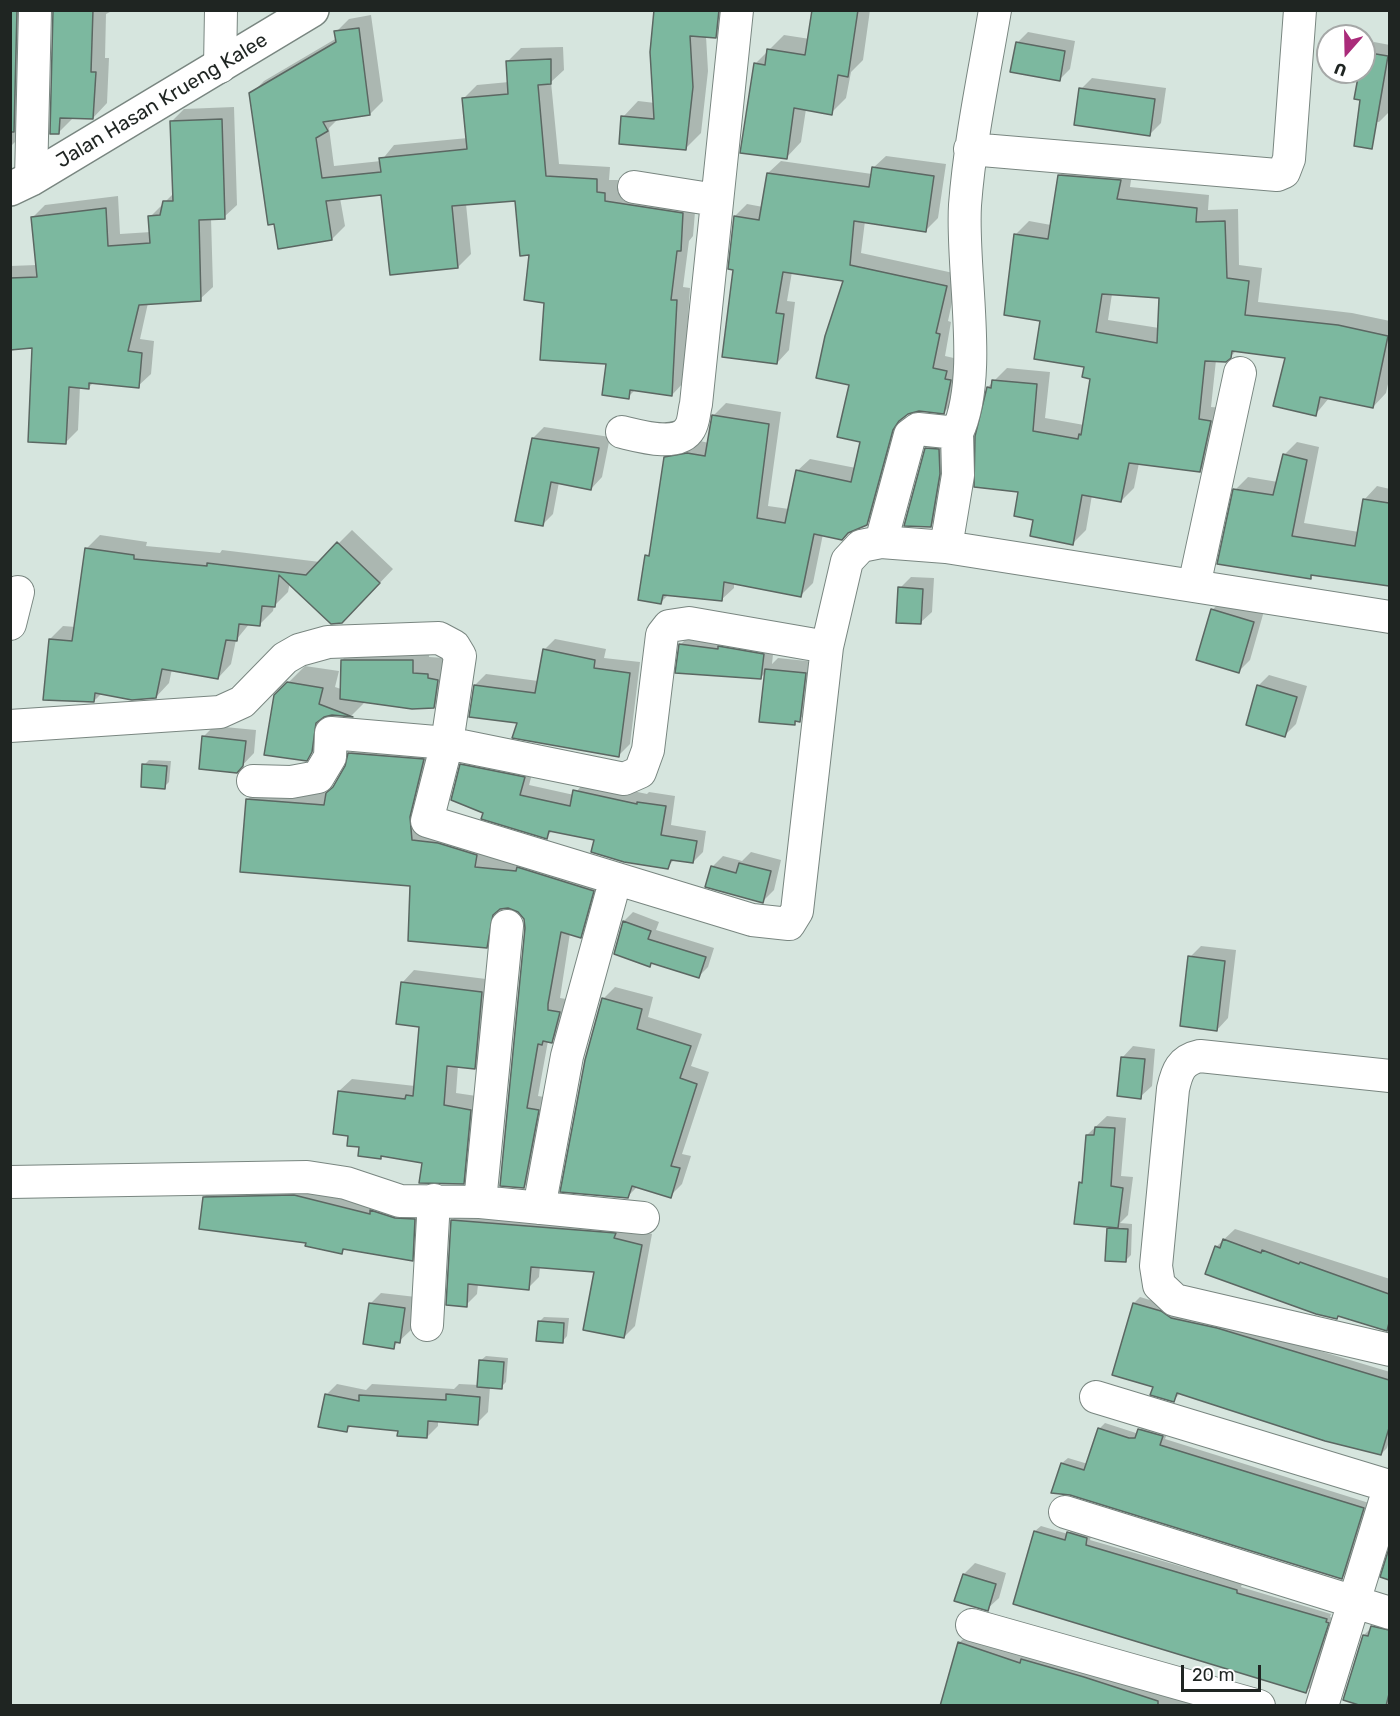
<!DOCTYPE html>
<style>
body{margin:0}
#map{position:relative;width:1400px;height:1716px;overflow:hidden;background:#d6e5de;font-family:Rubik,sans-serif}
canvas{display:block}
.frame{position:absolute;inset:0;border:12px solid #1f2522;pointer-events:none}
.north{position:absolute;left:1316px;top:24px;width:60px;height:60px;box-sizing:border-box;background:#fff;border:2px solid #a5a8a7;border-radius:50%;rotate:200deg;font-size:16px;font-weight:700;line-height:24px;text-align:center;color:#1f2522}
.north::after{content:'';display:block;margin:auto;width:21px;height:27px;background:#aa2b7a;clip-path:polygon(50% 0,100% 100%,50% 72%,0 100%)}
.scale{position:absolute;left:1181px;top:1665px;width:80px;height:27px;box-sizing:border-box;border:3px solid #1f2522;border-top:0;padding-left:8px;font-size:18px;line-height:21px;white-space:nowrap;color:#1f2522;-webkit-text-stroke:4px #fff;paint-order:stroke}
</style>
<div id="map">
<canvas width="1400" height="1716"></canvas>
<div class="frame"></div>
<div class="north">U</div>
<div class="scale">20 m</div>
</div>
<script>
const ctx = document.querySelector('canvas').getContext('2d');
ctx.lineJoin = 'round';
function paint(path, color) { ctx.fillStyle = color; ctx.fill(path, 'evenodd'); }
function strokePath(path, color, width, dash) { ctx.strokeStyle = color; ctx.lineWidth = width; ctx.lineCap = dash ? 'butt' : 'round'; ctx.setLineDash(dash || []); ctx.stroke(path); }
function drawText(font, color, halo, rows, align = 'center') {
  ctx.font = font + ' Rubik,sans-serif'; ctx.lineWidth = 4.5; ctx.setLineDash([]); ctx.textBaseline = 'middle'; ctx.strokeStyle = halo; ctx.fillStyle = color; for (const [text, x, y, turn = 0] of rows) {
    ctx.save(); ctx.translate(x, y); ctx.rotate((+turn || 0) * Math.PI / 180); ctx.textAlign = isNaN(turn) ? turn : align; if (halo) ctx.strokeText(text, 0, 0); ctx.fillText(text, 0, 0); ctx.restore();
  }
}
paint(new Path2D(`
 M10,10H31L22,135L10,147Z
 M54,10H114L106,14L105,58H109L107,103L93,118H73L58,133Z
 M656,10H732L731,22L715,37L706,36L708,71L701,133L685,149L623,117L638,101L655,103Z
 M814,10H870L863,60L851,72L846,98L831,113L806,109L801,142L786,158L755,64L784,35L810,39Z
 M371,15L383,101L370,114L339,118L329,128L334,166L381,161L394,145L468,138L464,98L477,85L509,82L508,61L521,48L563,47L564,70L551,82L559,164L610,167L609,180H618L617,188L696,200L693,236L689,241L683,287L690,288L684,382L672,395L636,389L628,397L608,363L546,301L516,199L466,204L471,254L458,267L382,194L340,198L345,226L332,239L251,94L264,81L337,38L336,32L349,19Z
 M1028,32L1075,41L1070,69L1059,80L1017,43Z
 M1374,42L1390,45L1389,112L1379,122L1359,120L1362,99L1360,72H1364V52Z
 M1092,78L1166,88L1161,123L1150,134L1081,89Z
 M234,107L237,205L224,217L211,218L213,287L200,299L148,303L140,339L154,341L151,374L138,386L94,382L89,387L80,386L78,430L65,443L34,347L10,348V266L37,265L33,217L45,205L118,196L120,234L151,232L150,217L174,193L172,121L184,109Z
 M886,156L946,164L938,218L926,230L865,221L861,253L958,274L948,321L951,322L945,356L958,359L956,400L944,412L919,410L907,413L879,511L866,524L823,534L813,583L801,595L734,582V588L721,600L668,595L661,602L647,556L651,551L665,458L678,445L700,441L709,443L714,415L726,403L781,412L768,506L789,509L797,471L810,459L856,468L861,441L850,384L845,280L792,272L787,301L795,302L789,350L777,363L735,269V216L747,204L763,207L768,173L781,161L872,174L873,168Z
 M1073,162L1133,167L1130,187L1209,195L1208,210L1238,209L1239,265L1262,268L1258,302L1352,313L1390,321V375L1386,393L1373,407L1329,398L1315,415L1287,357L1236,351L1230,357L1216,360L1211,407L1223,408L1213,457L1200,470L1139,463L1134,488L1121,501L1092,495L1086,530L1073,543L1034,518L1020,490L988,387L1007,368L1050,372L1045,418L1084,425L1092,377L1085,366L1042,320L1016,234L1029,221L1051,225L1060,175ZM1112,294L1161,296L1159,328L1108,320Z
 M544,427L610,437L602,477L591,489L559,482L553,514L542,525L533,438Z
 M938,437L950,462L942,515L930,526L927,449Z
 M1297,442L1319,447L1304,523L1359,532L1364,500L1377,486L1390,489V584L1313,574L1310,577L1235,490L1248,477L1278,482L1284,455Z
 M352,530L393,569L356,608L290,582L288,592L274,606L273,611L260,624L250,623L236,640L231,664L218,678L172,669L169,683L156,697L102,693L94,701L50,639L63,626L76,627L86,549L100,535L147,542L146,546L220,553L222,550L320,562Z
 M911,577L934,578L932,612L920,623L900,588Z
 M1224,599L1264,611L1250,660L1239,671L1212,610Z
 M692,633L774,644L772,664L778,658L816,662L811,709L794,724L766,672L760,678L680,645Z
 M555,639L606,649L604,658L640,662L630,744L619,755L519,722L475,685L486,674L538,681L544,650Z
 M359,643L430,644L429,657L444,658L450,690L433,707L366,701L352,715L331,714L329,733L306,759L275,696L305,666L339,671L335,687L341,689L342,660Z
 M1269,675L1307,686L1296,724L1285,735L1258,686Z
 M214,726L256,730L254,753L237,771L203,737Z
 M362,741L436,747L421,803L605,878L593,924L580,936L570,933L560,998L572,1000L564,1029L551,1041H548L538,1096L550,1098L536,1174L524,1187V917L518,910L503,907L499,934L486,946L412,885L247,800L260,787L328,793L347,767L350,753Z
 M472,755L534,767L529,785L574,795L585,781L647,794L649,792L675,796L671,825L706,831L703,852L693,862L675,859L667,867L596,839L553,830L546,837L485,812L462,765Z
 M149,760L171,761L169,782L164,787L144,765Z
 M751,852L781,860L774,890L763,901L712,867L723,856L742,861Z
 M633,912L659,922L656,930L714,948L708,967L699,976L652,962L649,965L624,921Z
 M1201,946L1236,950L1228,1018L1217,1030L1190,957Z
 M414,970L494,980L487,1055L474,1068L458,1066L456,1093L483,1097L476,1170L463,1182L424,1162L382,1155L380,1157L361,1146L350,1134L339,1091L352,1079L415,1086L421,1026L402,983Z
 M615,987L653,997L648,1017L702,1034L691,1066L709,1072L682,1154L691,1156L682,1184L670,1196L638,1186L627,1197L603,999Z
 M1133,1046L1155,1049L1152,1086L1140,1097L1122,1058Z
 M1107,1116L1126,1118L1121,1176L1133,1177L1128,1215L1120,1223L1132,1224L1131,1255L1126,1260L1108,1228L1111,1225L1080,1183L1084,1179L1087,1135Z
 M306,1185L425,1209L423,1248L412,1259L346,1248L342,1252L307,1242L204,1197L216,1186Z
 M464,1209L624,1227L652,1234L635,1326L624,1337L595,1270L540,1266L539,1277L528,1288L478,1284L477,1294L466,1305L452,1220Z
 M1235,1229L1390,1279V1330L1339,1315L1337,1318L1216,1247Z
 M381,1293L416,1297L411,1330L393,1347L370,1304Z
 M1140,1297L1390,1372V1438L1387,1448L1381,1454L1180,1393L1174,1400L1155,1386L1134,1303Z
 M544,1317L569,1318L567,1336L562,1342L539,1322Z
 M486,1356L508,1358L506,1382L501,1387H490L488,1412L477,1423L438,1420V1426L427,1437L399,1430L352,1425L346,1431L326,1395L337,1384L366,1390L372,1384L454,1389L459,1384L479,1385L480,1361Z
 M1105,1423L1136,1433L1145,1424L1168,1431L1165,1439L1369,1503L1347,1572L1342,1578L1062,1463L1068,1458L1088,1464L1099,1429Z
 M1041,1526L1068,1534L1074,1527L1092,1532L1090,1540L1242,1584L1241,1587L1331,1614L1330,1617L1333,1618L1312,1686L1306,1691L1035,1531Z
 M975,1563L1006,1573L999,1598L987,1609L964,1574Z
 M1382,1617L1390,1618V1706H1365L1364,1635Z
 M969,1633L1235,1706H941L959,1643Z`), '#0003');
const building = new Path2D(`
 M10,10H17L14,132H10Z
 M53,10H93L91,72H96L93,119L60,118L59,134H50Z
 M654,10H719L716,38L690,36L693,87L686,150L619,144L621,116L654,119L650,52Z
 M812,10H858L848,77L838,75L832,115L794,108L787,159L740,153L754,63L765,65L767,49L805,55Z
 M359,28L370,115L323,122L328,131L316,138L322,178L381,172L379,158L467,149L462,98L508,94L506,61L551,59V84L538,85L546,176L597,179V192L605,193V201L683,213L681,251H677L671,300H677L672,396L630,390L629,399L602,395L606,364L540,360L544,303L524,300L529,255L520,256L515,201L452,206L458,268L390,275L381,195L326,201L332,240L278,249L274,224L268,225L249,93L336,42L334,31Z
 M1016,42L1065,51L1060,81L1010,72Z
 M1364,52L1388,56L1372,149L1354,146L1360,100L1354,99L1359,72H1364Z
 M1079,88L1155,99L1150,136L1074,125Z
 M222,119L225,219L199,220L201,301L139,305L128,351L142,353L139,388L89,383V389L69,387L66,444L28,442L32,348L10,350V278L37,277L31,217L106,208L108,246L150,243L148,216L160,215L163,201H173L170,121Z
 M872,167L934,176L926,232L854,221L850,265L947,286L936,333L940,334L933,368L947,371L945,379L951,380L944,414L919,411L908,414L899,421L893,430L867,525L848,533L842,540L814,534L801,597L724,582L722,601L663,595L661,604L638,600L645,555L649,556L664,457L687,453L705,456L712,415L769,424L757,518L785,523L796,470L851,482L860,442L837,437L849,385L816,378L825,336L843,281L783,272L776,313L784,314L777,364L722,357L733,270L728,269L734,216L759,220L767,173L869,187Z
 M1058,175L1121,180L1117,199L1197,208L1196,222L1225,221L1227,278L1249,281L1245,315L1338,325L1388,336L1373,408L1320,397L1316,416L1273,406L1285,358L1232,351L1231,358L1226,362L1205,361L1199,419L1211,421L1200,472L1129,463L1121,502L1082,495L1073,545L1030,536L1033,520L1014,516L1018,492L974,487L975,436L987,387L991,388L992,380L1037,384L1033,431L1078,439L1079,434L1081,435L1090,379L1082,377L1084,367L1034,359L1040,321L1004,315L1014,234L1048,239ZM1102,294L1159,298L1157,343L1096,332Z
 M532,438L599,448L591,490L551,482L543,526L515,521Z
 M925,448L939,449L940,474L931,527L904,526Z
 M1283,454L1307,460L1292,536L1355,546L1363,499L1389,503V586L1311,575V579L1217,564L1233,489L1273,495Z
 M337,542L380,583L342,623L331,624L279,575L275,607L262,606L260,626L239,624L237,641L226,640L218,679L162,669L156,698L132,700L95,693L94,702L43,700L49,639L72,641L85,548L134,555V559L207,566V563L306,575Z
 M898,587L923,589L921,624L896,623Z
 M1211,609L1254,622L1239,673L1196,660Z
 M679,644L718,649V646L764,654L761,679L675,673Z
 M543,649L595,660L594,668L630,673L619,757L512,738L517,723L469,717L474,685L535,693Z
 M341,660H413V673L428,674V678L438,680L434,708L412,709L340,699Z
 M765,669L806,673L800,722L795,721V725L759,722Z
 M287,682L323,688L319,704L353,717L332,715L324,717L316,723L312,752L307,761L264,755L274,695Z
 M1257,685L1297,697L1285,737L1246,725Z
 M202,736L246,741L243,766L237,773L199,769Z
 M348,753L424,759L410,817L412,840L438,843L477,855L475,867L516,871L517,867L594,891L581,938L561,932L548,1004V1010L560,1012L552,1043L543,1041L542,1045L538,1044L527,1108L539,1110L524,1188L500,1186L525,928L524,919L518,912L508,908L500,909L493,915L487,948L408,941L410,886L240,872L246,799L324,805L326,793L333,787L345,766Z
 M142,764L167,766L165,789L141,787Z
 M460,764L525,777L520,795L570,806L573,790L637,804V802L666,806L661,835L697,841L693,863L671,860L668,869L624,862L591,852L594,840L549,831L547,839L481,819L483,813L451,800Z
 M739,863L771,871L763,903L705,887L711,866L736,873Z
 M623,921L651,931L648,939L706,957L699,978L651,963L650,967L614,954Z
 M1188,956L1225,961L1217,1031L1180,1026Z
 M401,982L482,992L475,1069L447,1066L444,1105L471,1110L464,1184L419,1183L422,1163L381,1156V1159L358,1156L359,1147L347,1146L348,1136L333,1134L338,1091L405,1099L406,1095L413,1096L419,1027L396,1024Z
 M602,998L642,1009L637,1029L691,1046L680,1078L697,1084L671,1166L680,1168L671,1198L632,1186L628,1198L560,1192L585,1060Z
 M1121,1057L1145,1059L1141,1099L1117,1096Z
 M1095,1127L1115,1128L1111,1186L1123,1188L1118,1228L1074,1224L1079,1182L1082,1183L1086,1135H1094Z
 M294,1195L370,1214V1210L395,1218L415,1219L413,1261L343,1249L342,1254L305,1246L306,1243L199,1229L203,1197Z
 M451,1220L616,1233L614,1238L642,1245L624,1338L583,1330L594,1272L531,1267L529,1290L468,1284L467,1307L446,1305Z
 M1107,1228L1128,1229L1126,1262L1105,1261Z
 M1223,1239L1261,1253L1262,1250L1299,1264L1300,1262L1389,1294V1323L1387,1331L1338,1316L1337,1319L1316,1314L1205,1274L1215,1246L1220,1248Z
 M369,1303L405,1308L400,1343L395,1342L394,1349L363,1344Z
 M1133,1303L1161,1311L1171,1318L1217,1328L1389,1380V1428L1381,1455L1325,1441L1177,1393L1174,1402L1150,1395L1153,1387L1112,1375Z
 M538,1321L564,1323L563,1343L536,1341Z
 M479,1360L504,1362L502,1389L477,1387Z
 M325,1394L359,1401V1395L446,1400V1394L480,1397L478,1425L428,1421L427,1438L397,1436L398,1431L348,1426L347,1432L318,1427Z
 M1098,1428L1129,1438H1135L1138,1429L1163,1436L1160,1445L1364,1508L1342,1579L1070,1495L1051,1493L1061,1463L1084,1470Z
 M1034,1531L1065,1540L1067,1532L1087,1538L1086,1545L1237,1590V1593L1327,1619L1326,1622L1329,1623L1306,1693L1013,1604Z
 M1389,1548V1580L1380,1577Z
 M963,1574L996,1584L988,1611L954,1601Z
 M1371,1626L1389,1630V1694L1386,1706H1362L1343,1700L1363,1635L1368,1636Z
 M958,1642L1020,1663L1021,1659L1084,1677L1158,1701V1706H940Z`);
paint(building, '#7cb89f');
strokePath(building, '#5b6762', 1.5);
const minor = new Path2D(`
 M220,67L221,10
 M970,149L1277,175L1284,172L1289,159L1300,10
 M31,179L35,10
 M634,187L716,200
 M622,432C639,436 679,448 690,428C694,422 694,411 696,404L737,10
 M881,542L910,435L918,429L957,433C984,375 961,271 965,205C970,140 984,75 995,10
 M946,547L958,475L957,433
 M1194,586L1240,373
 M10,624L18,592
 M10,726L220,712L242,702L285,658L299,650L328,642L439,638L454,646L460,656L447,743L624,779L640,772L648,750L662,635L669,626L689,623L827,647
 M253,781L291,782L318,777L330,757L331,733L447,743L427,821L752,920L789,924L797,911L827,647L847,561L861,546L881,542L946,547L1390,617
 M1390,1076L1200,1056C1181,1060 1177,1071 1173,1089L1156,1266L1159,1285L1175,1300L1390,1350
 M10,1182L307,1177L346,1183L400,1201L480,1202L643,1218
 M480,1202L507,926
 M539,1208L567,1056L611,896
 M427,1325L434,1200
 M1096,1397L1389,1486
 M1065,1512L1390,1613
 M972,1625L1259,1706
 M1322,1706L1390,1485`);
const tertiary = new Path2D(`
 M10,189L31,179L312,10`);
strokePath(minor, '#798680', 34);
strokePath(tertiary, '#798680', 36);
strokePath(minor, '#fff', 32);
strokePath(tertiary, '#fff', 33);
drawText('20px', '#1f2522', '#fff', [
 ["Jalan Hasan Krueng Kalee",162,101,-31]
]);
</script>
